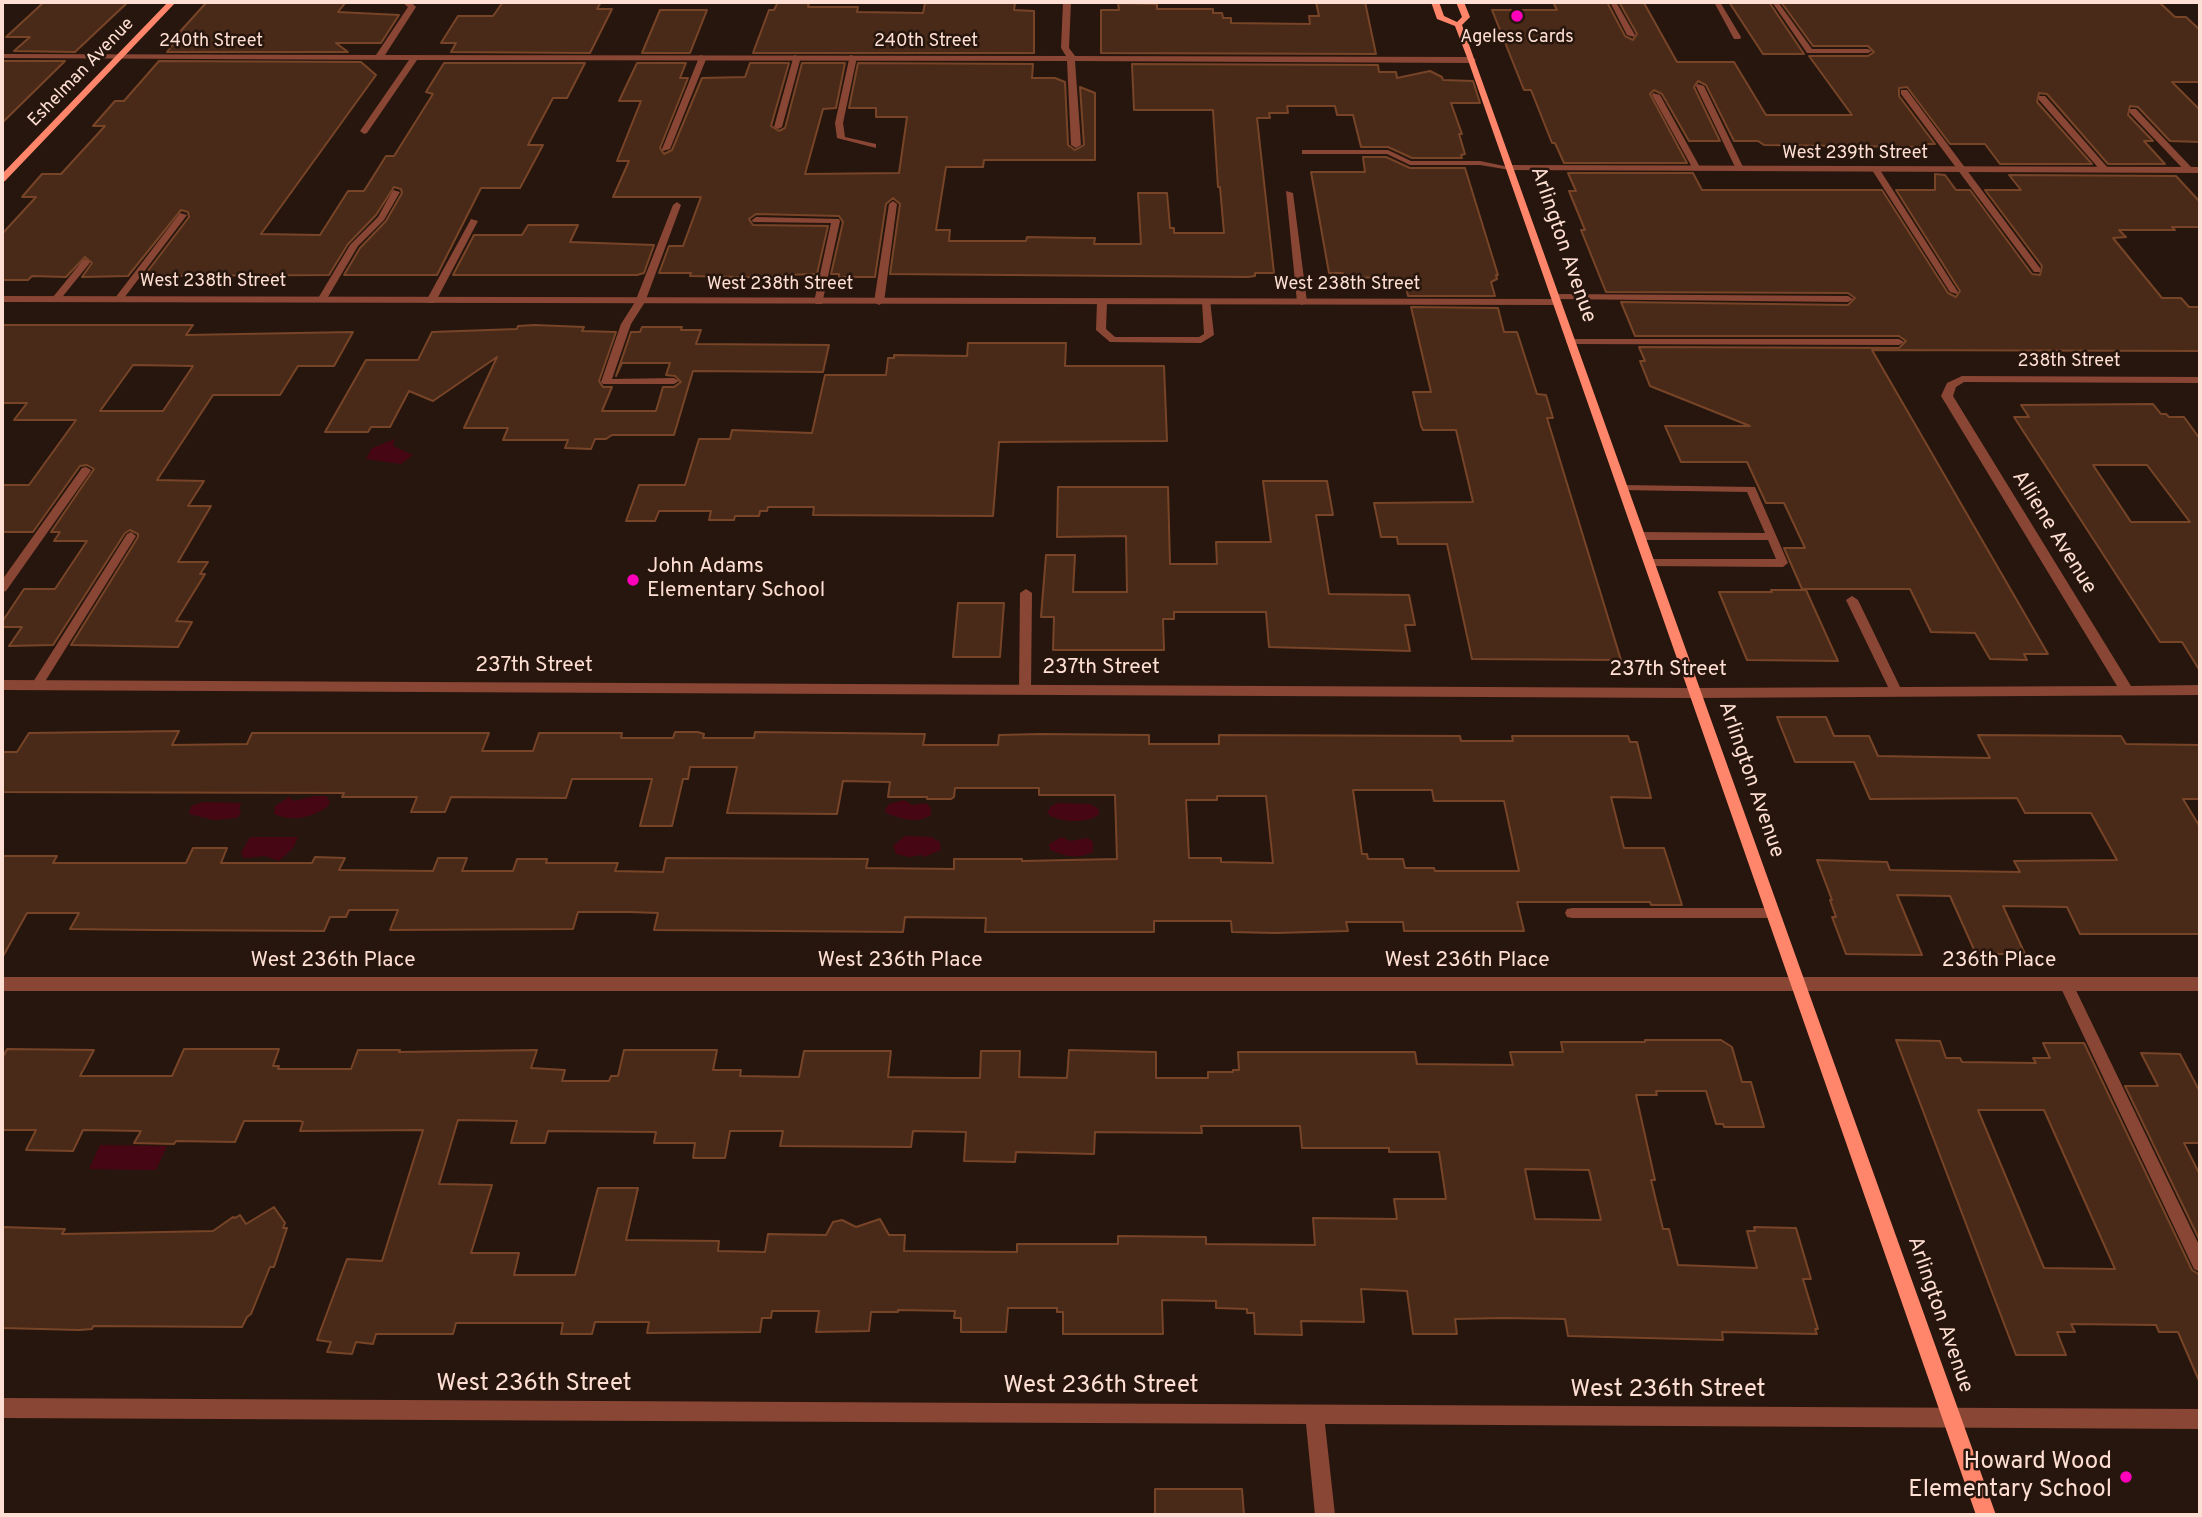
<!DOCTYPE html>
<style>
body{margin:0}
#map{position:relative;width:2202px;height:1517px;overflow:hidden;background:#27160d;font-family:Overpass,sans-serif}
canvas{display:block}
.frame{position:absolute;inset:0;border:4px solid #ffdfd3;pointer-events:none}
</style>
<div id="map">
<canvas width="2202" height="1517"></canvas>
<div class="frame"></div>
</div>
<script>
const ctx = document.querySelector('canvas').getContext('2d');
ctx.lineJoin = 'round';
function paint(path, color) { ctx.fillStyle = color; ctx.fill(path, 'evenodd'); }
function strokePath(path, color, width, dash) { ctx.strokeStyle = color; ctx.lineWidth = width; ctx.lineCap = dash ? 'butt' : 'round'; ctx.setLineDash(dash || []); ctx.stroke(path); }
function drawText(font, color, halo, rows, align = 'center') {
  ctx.font = font + ' Overpass,sans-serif'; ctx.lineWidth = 5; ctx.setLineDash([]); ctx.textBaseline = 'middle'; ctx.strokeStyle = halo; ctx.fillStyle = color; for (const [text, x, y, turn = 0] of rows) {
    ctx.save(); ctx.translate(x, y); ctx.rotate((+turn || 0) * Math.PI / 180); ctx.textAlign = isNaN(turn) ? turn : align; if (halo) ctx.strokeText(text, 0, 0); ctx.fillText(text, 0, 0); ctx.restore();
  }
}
paint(new Path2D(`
 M395,439L393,446L413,455L401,464L366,459L372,448Z
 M315,796H326L330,802L328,806C312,818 292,822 274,814L275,806L289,797L294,801Z
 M904,800L912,805L927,803L931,809V815C918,824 900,819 886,813L885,810L889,804Z
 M203,802L241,803L239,809L241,813L237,818L214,820L189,814L191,806Z
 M1058,803L1089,804L1098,808L1099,814C1089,824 1057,823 1047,813L1051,806Z
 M905,836L931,837L940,842L941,850L924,857L922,855L909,857L896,854L893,846Z
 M250,837H298L293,848L279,861L265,856L244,858L241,853Z
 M1062,837L1070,841L1088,838L1093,842V852C1077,860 1065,856 1050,850L1049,844Z
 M100,1145L167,1146L156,1170L89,1169Z`), '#470613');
const building = new Path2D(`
 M44,2H128L75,52L14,51L30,37H6Z
 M346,2L338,12L399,15L381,43H336L348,52H167L179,36H176L206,3Z
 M503,2H601L597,9H612L590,53L451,52L456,43H441L458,16H493Z
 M778,2H809L808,7H858L857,12L923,13L925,3H1015L1014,10L1034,11V53H753L769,10H774Z
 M1316,2H1365L1376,54L1101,53V10H1119L1118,3L1157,4V9H1213V13H1222L1223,18H1231V23L1310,24L1309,16H1319Z
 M1553,2H1607L1625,36L1633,40L1637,34L1619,2L1644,3L1677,62H1734L1766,115H1852L1809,56H1868L1874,52L1868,46H1813L1781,2H2159L2175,17H2186L2200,30V82H2172L2200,110V142L2170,141L2138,107L2130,106L2128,115L2153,141H2144L2165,164H2108L2047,94L2039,93L2037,102L2092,164H2000L1985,144H1950L1907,87L1899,88V96L1935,144H1922L1924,147L1764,145L1758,141H1734L1706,85L1698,81L1694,87L1720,141H1689L1662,94L1654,90L1650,94L1687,163H1564L1555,143H1552L1531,90H1524L1492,10H1557Z
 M1729,2H1769L1804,54H1763Z
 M660,10H707L690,53H642Z
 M4,61H65L2,123V63Z
 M159,61L361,62L376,75L261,234L320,235L348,191H364L386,156H394L433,94L426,92L444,63H585L567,98H553L528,145H543L520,188H481L437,275H344L360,248L386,221L402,193L401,189L394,187L376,215L348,244L329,275L144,276L189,217L188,212L181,210L128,276L82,277L92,263L85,257L66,277L32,276L28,280H2V234L36,197H22L42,174H61L105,126H93L115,101H124Z
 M637,63H686L680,78H688L660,148L664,154L672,150L702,78L745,77L750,63H789L771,126L779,131L785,128L802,63H845L836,108L823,109L805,174L899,173L907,117H876V108H849L858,63L1033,64L1032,78H1055L1065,82L1068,145L1075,150L1084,145L1080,87L1095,93V160H984L983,167H946L936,230H950L949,241H1026L1027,237L1085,238H1095L1094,244H1141L1138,193H1167L1170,228H1174V233H1224L1220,187H1218L1213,110H1134L1132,64L1378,65L1379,72H1396L1397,78L1430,71L1442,77L1443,80L1473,81L1480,103H1451L1462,134H1459L1465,154L1461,155L1462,158H1412L1388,147H1361L1353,115H1337L1335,106H1287L1288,113H1269L1270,118H1257L1274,273H1255V276L1248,277L890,274L900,204L893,198L886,204L875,277H839V274H831L843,222L839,216L756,214L749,219L753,225L828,226L817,274L782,275L781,278L690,276L691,273H659L669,246H683L701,197H613L629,161H617L641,101H619Z
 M1363,157H1386L1410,168H1465L1498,275H1496L1497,279L1491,282L1495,296H1408L1405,283H1391L1389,278L1344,277L1343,273H1329L1311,172H1365Z
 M1568,173H1693L1702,190H1882L1948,293L1956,297L1960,291L1896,190H1935V174L1945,175L1956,190H1970L2032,274L2040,275L2042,266L1985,190H2021L2009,175L2176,176L2200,202V227H2172L2175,230H2119L2126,237L2113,238L2162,298H2181L2189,307H2200V351L1872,350L2048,654H2024L2027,660L1990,659L1975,633L1931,632L1910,589H1802L1784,548H1805L1784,503H1766L1747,462H1681L1665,426H1750L1650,386L1640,361H1645L1639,347L1899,348L1906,341L1899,336H1635L1621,302L1848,305L1855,298L1848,293L1606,292L1581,230H1585L1569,191H1576Z
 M528,225H578L570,242L654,245L644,273L637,275H453L474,235H522Z
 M1411,307L1498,308L1504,332H1517L1537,394L1546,395L1553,418H1547L1621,660L1472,659L1447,544H1398L1397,537H1381L1374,503L1473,502L1456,430H1423L1421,426L1413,392H1431Z
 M2,325H193L186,335L353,332L334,366H298L280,395H213L157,480L204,481L188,506H211L178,562H208L200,574H205L176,621L192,622L178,647L71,645L138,537V534L130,530L125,533L53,645L9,646L22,627H2V622L24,589H55L87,541H54L60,532H51L94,469L87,465L80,466L33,532H2V485H29L76,420H14L27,403H2ZM133,365L193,366L163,411H100Z
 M534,325L584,327L582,331L616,332L599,381L603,387H612L602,411H656L663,387H674L681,382L675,376L666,375L670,363H622L616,376L631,332H640L642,327H682L681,330H701L696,344L829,345L823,372L693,371L674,435H612L606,439H595L591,449L565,448L568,440H503L508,428H464L497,357L433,401L409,391L390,427H371L368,432H325L366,360H418L432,332L517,329L518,326Z
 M968,343H1066L1065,366H1164L1167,441L999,442L993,516L813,515L814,507H768L767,511H760L759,516H735L734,520H709L711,511H659L655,521H626L639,485H685L699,439H730L732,430L812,433L825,375H886L888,358H894V355L967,356Z
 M2153,404L2161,414H2166L2169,417H2184L2200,439V671L2182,642H2160L2014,417H2029L2021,405ZM2093,465H2147L2190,522H2131Z
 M1263,481H1327L1333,515H1316L1329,594L1409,595L1415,625H1405L1410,651L1269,647L1266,612H1174V619H1163L1164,650H1053L1054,617H1041L1046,555H1075L1073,592H1127L1126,536L1057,537L1058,487H1168L1170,564H1217L1216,542H1271Z
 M1771,590H1806L1838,661L1747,660L1719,592H1772Z
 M958,603H1004L1000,657H953Z
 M1777,717H1826L1834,736H1869L1878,756L1990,758L1978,735L2121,736L2126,744L2200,745V799H2183L2200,827V934H2080L2067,907L2003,906L2025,954H1976L1950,896L1897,895L1922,955L1846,954L1832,917H1836L1830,900H1832L1817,860L1887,862L1890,870L2020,872L2014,861L2117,860L2091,813H2025L2017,798L1870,799L1854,762H1795Z
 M179,731L172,745L247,744L252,733H489L482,751H533L539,733H622L621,738H673L675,732H698L704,734L703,738H754L755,732L925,734L923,745H998L999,735L1040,734L1149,735V744H1219V735L1460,736L1461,741H1513L1512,736H1628L1630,742H1637L1651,798L1611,797L1624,848H1664L1682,905H1651L1650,902H1517L1524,931H1404L1403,922H1346L1348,931L1275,933L1232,932L1231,921H1154V932H985L986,918L905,917L903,932L654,930L658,913L630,912H578L573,929L390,930L398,910H349L346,917H330L324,931L154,930L70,929L79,913H27L2,958V856H57L53,863H186L193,848H227L221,863H312L315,857L345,858L339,870L433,871L438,858H467L462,871H513L517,859H547L546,863H618L615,871L663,872L666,858L868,859L866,868L954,869V859H1022V861L1117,859L1115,795H1039V788H955L954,797L951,799H927V797H888L890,782L843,781L837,814L727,813L737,767H690L688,779H683L672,826H640L652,779H572L566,798L451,797L445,812H411L417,797H342L344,793L2,792V752H17L29,733ZM1353,790H1432L1434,801H1504L1519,871H1435L1434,868H1405L1403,859H1368L1367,854H1362ZM1217,796H1266L1273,863L1221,862V858H1189L1186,800H1217Z
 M1645,1040H1721L1732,1047L1742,1082H1751L1764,1127H1724L1723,1124H1716L1706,1091H1656L1657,1095H1636L1655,1180H1651L1663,1229H1669L1678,1265L1757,1268L1747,1231H1755L1754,1227L1796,1228L1811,1279H1803L1818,1329H1815L1817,1334L1722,1332L1723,1340L1568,1336L1565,1319L1504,1318L1455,1319L1457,1334H1413L1407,1291L1361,1289L1364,1322L1301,1321L1302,1335L1255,1334L1254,1313H1247V1309L1216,1308V1301L1162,1300L1163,1334H1063V1312H1057V1308H1008L1006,1332H961V1318H954L955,1311L898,1310V1312H871L869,1331L816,1332L819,1311H772L771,1318H762L760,1332L647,1333L649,1322H595L592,1334H561L563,1323H456L453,1334H376L373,1344L356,1342L352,1354L327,1352L331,1342L317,1340L347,1259L382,1261L423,1130L300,1131L303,1122L300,1121H244L235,1142L176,1141L174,1144L134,1143L141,1131L83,1130L73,1151L26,1150L36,1130H2V1059L7,1049L94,1050L80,1076H172L184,1049H279L273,1066H279L278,1069H351L358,1050H400L399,1052L537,1050L531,1068L565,1070L562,1081H609L611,1076H618L624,1050H717L713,1070H741L740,1076L799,1077L804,1051H891L888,1077L954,1078H980L981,1051H1020L1019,1077L1067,1078L1069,1050L1156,1052V1078H1208V1072H1233V1070H1239L1238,1052H1415L1417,1064L1513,1065L1510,1052H1563L1561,1042H1645ZM458,1120L517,1121L511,1143H545L548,1131L656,1132L654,1143H695L693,1158H725L730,1131H783L780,1146L911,1147L913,1131L966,1132L964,1161L1015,1162L1016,1152L1094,1154L1095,1132L1202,1133L1201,1126H1300L1302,1148H1389V1152H1439L1446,1199H1394L1397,1219L1313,1218L1315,1245L1206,1244V1237L1118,1236V1244H1017V1252L904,1251L905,1235H889L880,1219L856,1227L842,1220L833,1222L826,1235L768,1234L765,1252L718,1251L719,1241L626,1240L638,1188H598L575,1275H514L519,1253H471L492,1185L439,1184ZM1525,1169L1589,1170L1601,1220L1535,1219Z
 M1896,1040L1940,1041L1946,1058H1960L1962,1062L2036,1063L2033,1058H2050L2043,1043H2084L2192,1270L2200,1275V1383L2178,1332H2159L2156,1325L2071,1324L2075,1332H2057L2066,1355H2016ZM1978,1110H2044L2115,1269L2044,1268Z
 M2141,1053L2180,1054L2200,1092V1143H2184L2200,1175V1241L2125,1086H2158Z
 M274,1207L285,1223L283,1228H287L274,1267H270L251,1314L247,1317L242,1327L93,1326L92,1329L79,1330L2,1328V1227L65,1229L62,1234L213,1231L233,1217L235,1218L240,1215L246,1224Z
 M1155,1489H1242L1244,1515H1155Z`);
paint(building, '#492a18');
strokePath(building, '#774428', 2);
paint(new Path2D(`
 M1610,2H1616L1635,35L1634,37L1627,35Z
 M1714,2H1720L1741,37L1740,39H1734Z
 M1772,2H1778L1812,49H1868L1872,51L1868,53H1807Z
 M700,55L707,57L670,149L663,151L662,149Z
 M794,55L801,57L782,127L778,129L774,127Z
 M850,55L857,57L843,123L845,137L876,144V148L837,138L835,123Z
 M1697,84L1704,86L1744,169L1743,171L1736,169L1696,86Z
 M1901,90H1907L2040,268V272H2034L1901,94Z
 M1653,93L1660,95L1701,169L1700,171L1693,169L1652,95Z
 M2039,96H2045L2108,168V172H2102L2039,100Z
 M2130,109H2136L2192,168V172H2186L2130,113Z
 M1302,150H1388L1411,161H1480L1514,168L1510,170L1480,165H1410L1387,154H1302Z
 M1873,168L1880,170L1958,292L1957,294L1950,292L1872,170Z
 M393,190L400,192L384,220L358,246L325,302H319L317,300L350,245L378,217Z
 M1286,191L1293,193L1307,302L1302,305L1297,302Z
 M893,201L897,204L884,302L879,305L874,302L889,204Z
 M677,202L681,205L645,302L631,324L612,379L674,378L679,381L674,384H603L601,382L621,324L635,302L673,205Z
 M180,213L187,215L121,302H115V298Z
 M756,217L839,219L840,221L822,304H816L814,302L831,223L753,222L752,220Z
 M471,219L478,221L436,301L434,303H428L426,301Z
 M86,259L90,262L89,264L59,301H53V297L83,260Z
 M1556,294L1848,296L1853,299L1848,302L1553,299L1552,297Z
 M1102,299L1107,302L1106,329L1115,337H1199L1204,334L1202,302L1204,300H1210L1214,335L1201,343L1110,342L1096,330L1097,302Z
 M1571,339H1899L1904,342L1899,345L1568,344L1566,342Z
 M86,467L91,470L90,472L6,591L2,592V580L82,468Z
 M1623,485L1755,487L1788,563L1783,567L1646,566L1645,563L1646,560L1650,559H1776L1768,540H1640L1635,536L1640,532L1765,533L1747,492L1619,490L1618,488Z
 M131,532L136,536L41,688H33L31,685L33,682L127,534Z
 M1026,589L1032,593L1031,690L1025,694L1019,690L1020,593Z
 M1852,596L1858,600L1902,691L1900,694L1896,695L1890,691L1846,600Z
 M1572,908H1773L1778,909L1780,913L1778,917L1773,918H1572L1567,917L1565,913L1567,909Z
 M2066,978L2071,980L2200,1247V1272L2194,1269L2059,984L2061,980Z`), '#8a4634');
paint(new Path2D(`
 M402,2H411L416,7L385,55L1066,56L1061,48L1063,2H1071L1069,48L1075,56L1472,57L1476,60L1472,63L1075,61L1081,145L1076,148L1071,145L1067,61L417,60L367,133L364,134L360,131L409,60L2,58V54L376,55L408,7Z
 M1510,165L2200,167V173L1507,170V166Z
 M2,296L1557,299L1562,302L1557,305L2,302Z
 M1962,376L2200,377V383L1964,382L1956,387L1953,396L2131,686L2200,685V695L1695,698L2,690V680L1695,688L2117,686L1941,396L1947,383Z
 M2,977H2200V991H2Z
 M2,1398L2200,1409V1429L1325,1424L1335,1515H1315L1306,1424L2,1418Z`), '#8a4634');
paint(new Path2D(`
 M168,2H176L5,181L2,182V174Z
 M1431,2H1439L1444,16L1457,22L1462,17L1456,2H1464L1470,17L1462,25L1996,1515H1976L1468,60L1455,26L1437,19Z`), '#ff866a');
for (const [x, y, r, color] of [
 [1517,16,7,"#fe00bb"],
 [633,580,7,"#fe00bb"],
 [2126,1477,7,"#fe00bb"]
]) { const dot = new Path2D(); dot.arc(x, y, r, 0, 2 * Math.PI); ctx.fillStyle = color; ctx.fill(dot); strokePath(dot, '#27160d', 2.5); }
drawText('18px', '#ffdfd3', '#27160d', [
 ["Ageless Cards",1517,38]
]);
drawText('18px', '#ffdfd3', '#27160d', [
 ["240th Street",211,42],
 ["240th Street",926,42],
 ["Eshelman Avenue",82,73,-46],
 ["West 239th Street",1855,154],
 ["West 238th Street",213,282],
 ["West 238th Street",780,285],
 ["West 238th Street",1347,285],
 ["238th Street",2069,362]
]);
drawText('21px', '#ffdfd3', '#27160d', [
 ["Arlington Avenue",1562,245,71],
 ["Alliene Avenue",2053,533,58],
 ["237th Street",534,667],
 ["237th Street",1101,669],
 ["237th Street",1668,671],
 ["Arlington Avenue",1750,780,71],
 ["West 236th Place",333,962],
 ["West 236th Place",900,962],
 ["West 236th Place",1467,962],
 ["236th Place",1999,962],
 ["Arlington Avenue",1939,1315,71]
]);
drawText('21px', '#ffdfd3', '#27160d', [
 ["John Adams",647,568],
 ["Elementary School",647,592]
], 'left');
drawText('24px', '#ffdfd3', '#27160d', [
 ["West 236th Street",534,1385],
 ["West 236th Street",1101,1387],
 ["West 236th Street",1668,1391]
]);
drawText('24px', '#ffdfd3', '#27160d', [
 ["Howard Wood",2112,1463],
 ["Elementary School",2112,1491]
], 'right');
</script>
